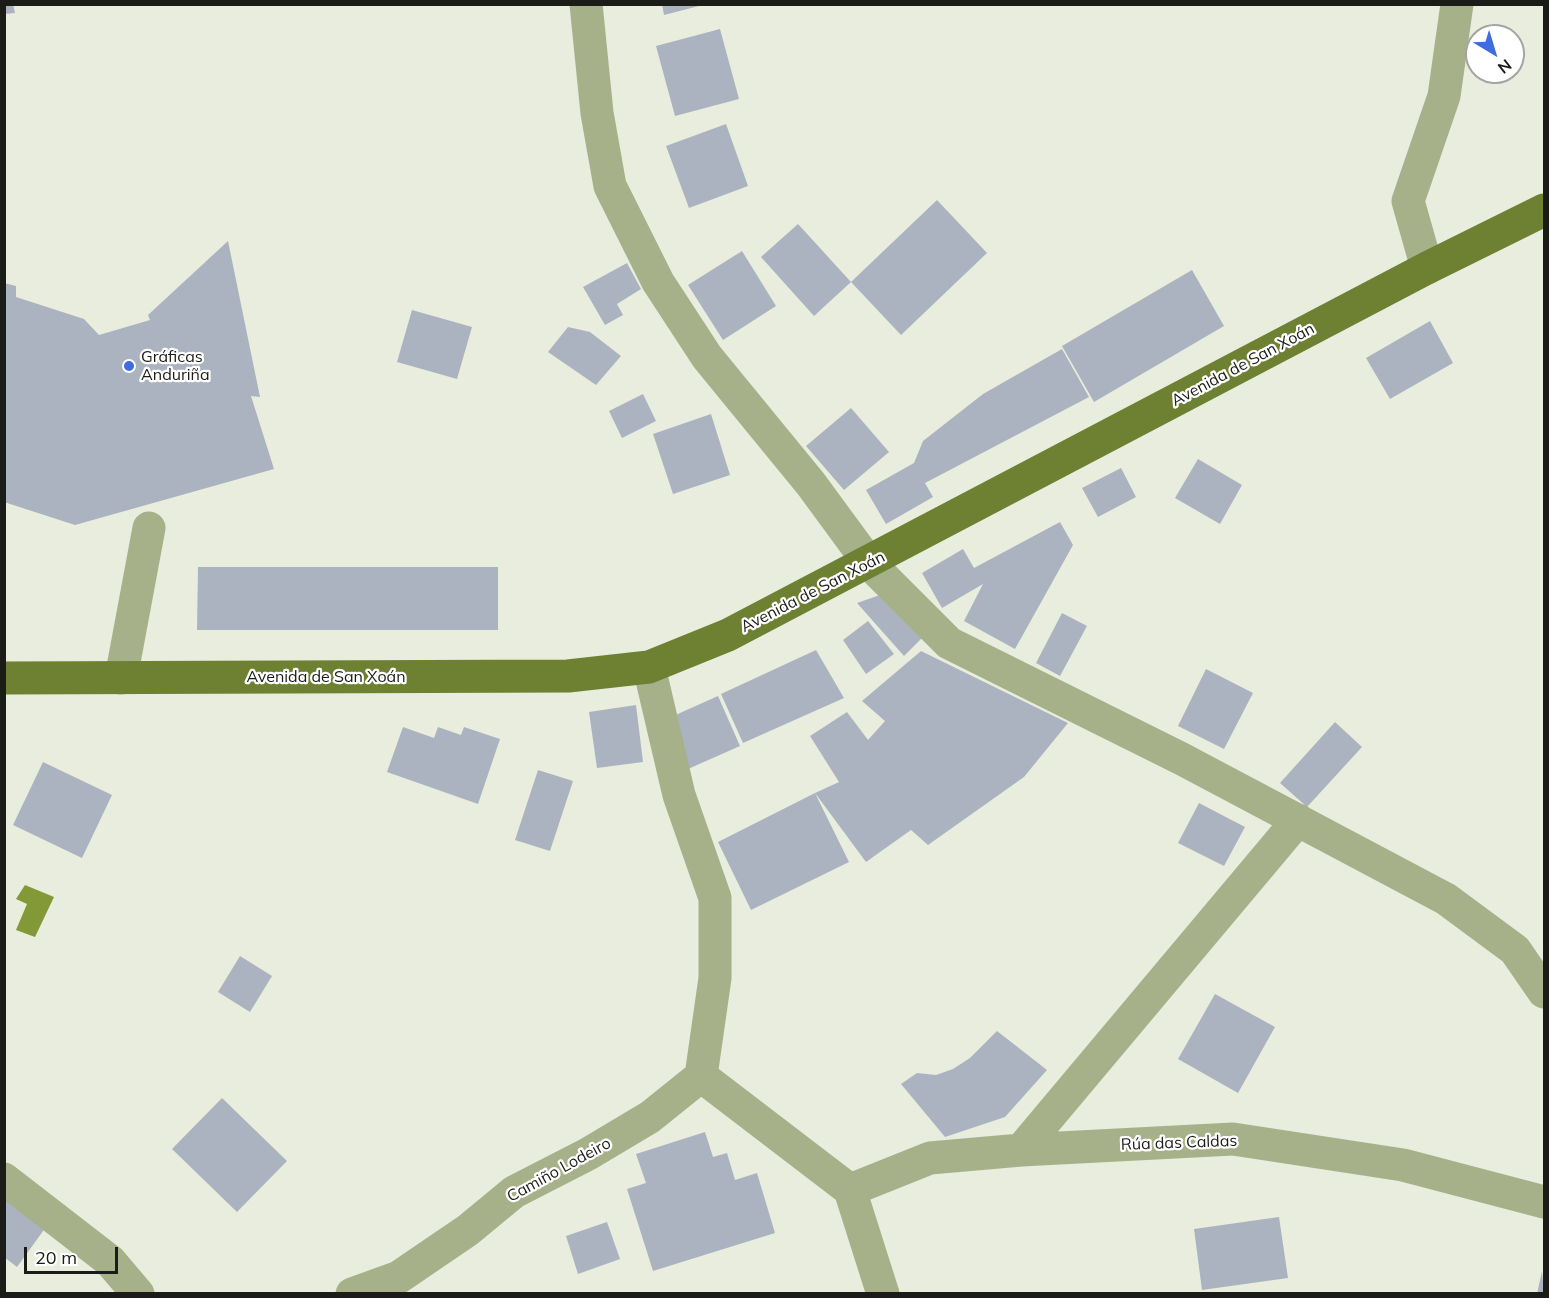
<!DOCTYPE html>
<meta charset="utf-8">
<style>
body{margin:0}
#map{position:relative;width:1549px;height:1298px;overflow:hidden;background:#e8eddd;font-family:Mulish,sans-serif}
canvas{display:block}
.frame{position:absolute;inset:0;border:6px solid #1b1c17;pointer-events:none}
.north{position:absolute;left:1465px;top:24px;width:60px;height:60px;box-sizing:border-box;background:#fff;border:2px solid #a4a4a2;border-radius:50%;rotate:142deg;font-size:16px;font-weight:700;line-height:24px;text-align:center;color:#1b1c17}
.north::after{content:'';display:block;margin:auto;width:21px;height:27px;background:#3f6dde;clip-path:polygon(50% 0,100% 100%,50% 72%,0 100%)}
.scale{position:absolute;left:24px;top:1247px;width:94px;height:27px;box-sizing:border-box;border:3px solid #1b1c17;border-top:0;padding-left:8px;font-size:18px;line-height:21px;white-space:nowrap;color:#1b1c17;-webkit-text-stroke:4px #fff;paint-order:stroke}
</style>
<div id="map">
<canvas width="1549" height="1298"></canvas>
<div class="frame"></div>
<div class="north">N</div>
<div class="scale">20 m</div>
</div>
<script>
const ctx = document.querySelector('canvas').getContext('2d');
ctx.lineJoin = 'round';
function paint(path, color) { ctx.fillStyle = color; ctx.fill(path, 'evenodd'); }
function strokePath(path, color, width, dash) { ctx.strokeStyle = color; ctx.lineWidth = width; ctx.lineCap = dash ? 'butt' : 'round'; ctx.setLineDash(dash || []); ctx.stroke(path); }
function drawText(font, color, halo, rows, align = 'center') {
  ctx.font = font + ' Mulish,sans-serif'; ctx.lineWidth = 4.5; ctx.setLineDash([]); ctx.textBaseline = 'middle'; ctx.strokeStyle = halo; ctx.fillStyle = color; for (const [text, x, y, turn = 0] of rows) {
    ctx.save(); ctx.translate(x, y); ctx.rotate((+turn || 0) * Math.PI / 180); ctx.textAlign = isNaN(turn) ? turn : align; if (halo) ctx.strokeText(text, 0, 0); ctx.fillText(text, 0, 0); ctx.restore();
  }
}
paint(new Path2D(`
 M25,885L54,897L35,937L16,930L27,904L16,899Z`), '#839837');
paint(new Path2D(`
 M4,4H13L15,13L4,14Z
 M662,4H703V5L664,15Z
 M720,29L739,99L675,116L656,46Z
 M726,124L748,186L689,208L666,146Z
 M937,200L987,253L901,335L851,282Z
 M798,224L851,282L814,316L761,257Z
 M228,241L260,397L251,396L274,469L75,525L4,502V283L16,286V297L84,319L99,335L150,320L148,315Z
 M742,251L776,306L723,340L688,285Z
 M627,263L641,289L617,304L623,315L605,325L583,287Z
 M1192,270L1224,326L1094,402L1062,346Z
 M412,310L472,327L457,379L397,362Z
 M1430,321L1453,363L1390,399L1366,358Z
 M568,327L590,332L621,356L596,385L548,352Z
 M1062,349L1089,397L925,483L933,497L886,524L866,490L914,463L923,441L983,394Z
 M643,394L656,421L622,438L609,411Z
 M851,408L889,452L844,490L806,446Z
 M711,414L730,475L673,494L653,434Z
 M1198,459L1242,485L1220,524L1175,498Z
 M1121,468L1136,497L1098,517L1082,488Z
 M1060,522L1073,545L1015,649L964,621L983,584L942,608L922,573L963,549L974,568Z
 M198,567H498V630H197Z
 M880,595L922,638L904,656L857,603Z
 M1062,613L1087,626L1060,676L1036,663Z
 M868,621L894,654L866,674L843,640Z
 M816,650L844,698L743,743L721,694Z
 M921,651L1068,723L1024,777L928,845L911,830L866,862L815,793L849,862L751,910L718,842L815,793L839,782L810,736L847,712L868,740L885,721L862,701Z
 M1206,669L1253,693L1224,749L1178,726Z
 M718,696L740,746L688,769L671,717Z
 M636,705L643,762L597,768L589,712Z
 M1335,722L1362,747L1307,807L1280,783Z
 M403,727L434,738L438,727L461,735L464,727L500,739L478,804L387,772Z
 M43,762L112,795L82,858L13,825Z
 M538,770L573,781L550,851L515,840Z
 M1199,803L1245,827L1224,866L1178,843Z
 M240,956L272,976L250,1012L218,992Z
 M1215,994L1275,1027L1238,1093L1178,1059Z
 M997,1031L1047,1070L1005,1117L945,1137L901,1084L917,1073L936,1075L953,1069L970,1058Z
 M222,1098L287,1161L237,1212L172,1149Z
 M705,1132L713,1157L727,1153L735,1180L757,1173L775,1233L653,1271L627,1189L646,1183L636,1154Z
 M4,1196L46,1227L17,1267L4,1257Z
 M1279,1217L1288,1278L1202,1290L1194,1229Z
 M607,1222L620,1259L578,1274L566,1236Z
 M1542,1271L1544,1294H1537Z`), '#acb3c0');
strokePath(new Path2D(`
 M586,4L597,113L610,186L658,282L707,357L811,484L869,563L949,643L1182,759L1446,899L1515,950L1544,992
 M1427,268L1408,201L1444,96L1457,4
 M649,667L679,795L715,898V978L701,1076L850,1190L883,1294
 M121,678L149,528
 M1021,1150L1298,820
 M4,1179L110,1261L138,1294
 M850,1190L930,1158L1021,1150L1233,1139L1403,1165L1544,1202
 M352,1294L399,1277L468,1230L514,1192L588,1154L650,1117L701,1076`), '#a6b18a', 33);
strokePath(new Path2D(`
 M4,678L568,676L649,667L728,635L1427,268L1544,210`), '#6e8031', 33);
for (const [x, y, r, color] of [
 [129,366,6,"#3f6dde"]
]) { const dot = new Path2D(); dot.arc(x, y, r, 0, 2 * Math.PI); ctx.fillStyle = color; ctx.fill(dot); strokePath(dot, '#fff', 2); }
drawText('16px', '#1b1c17', '#fff', [
 ["Gráficas",141,357],
 ["Anduriña",141,375]
], 'left');
drawText('16px', '#1b1c17', '#fff', [
 ["Avenida de San Xoán",1243,365,-28],
 ["Avenida de San Xoán",813,592,-27],
 ["Avenida de San Xoán",326,677],
 ["Rúa das Caldas",1179,1143,-2],
 ["Camiño Lodeiro",559,1170,-29]
]);
</script>
